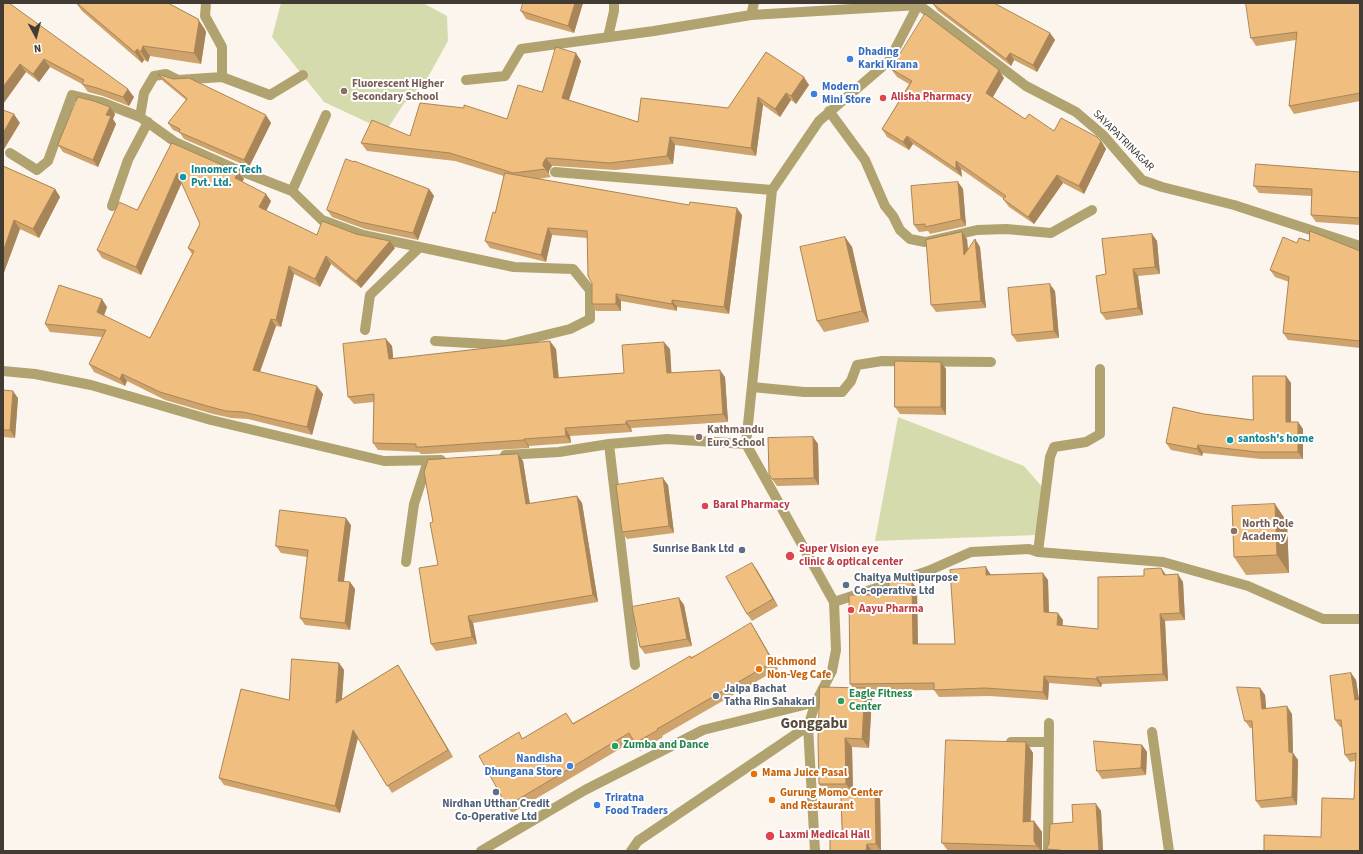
<!DOCTYPE html>
<style>
body{margin:0}
#map{position:relative;width:1363px;height:854px;overflow:hidden;background:#fcf5ed;font-family:"Source Sans 3",sans-serif}
canvas{display:block}
.frame{position:absolute;inset:0;border:4px solid #423b33;pointer-events:none}
.north{position:absolute;left:16px;top:16px;width:40px;height:40px;-webkit-text-stroke:3px #fff;paint-order:stroke;rotate:173deg;font-size:11px;font-weight:700;line-height:16px;text-align:center;color:#423b33}
.north::after{content:'';display:block;margin:auto;width:14px;height:18px;background:#423b33;clip-path:polygon(50% 0,100% 100%,50% 72%,0 100%)}
</style>
<div id="map">
<canvas width="1363" height="854"></canvas>
<div class="frame"></div>
<div class="north">N</div>
</div>
<script>
const ctx = document.querySelector('canvas').getContext('2d');
ctx.lineJoin = 'round';
function paint(path, color) { ctx.fillStyle = color; ctx.fill(path, 'evenodd'); }
function strokePath(path, color, width, dash) { ctx.strokeStyle = color; ctx.lineWidth = width; ctx.lineCap = dash ? 'butt' : 'round'; ctx.setLineDash(dash || []); ctx.stroke(path); }
function drawText(font, color, halo, rows, align = 'center') {
  ctx.font = font + ' "Source Sans 3",sans-serif'; ctx.lineWidth = 4; ctx.setLineDash([]); ctx.textBaseline = 'middle'; ctx.strokeStyle = halo; ctx.fillStyle = color; for (const [text, x, y, turn = 0] of rows) {
    ctx.save(); ctx.translate(x, y); ctx.rotate((+turn || 0) * Math.PI / 180); ctx.textAlign = isNaN(turn) ? turn : align; if (halo) ctx.strokeText(text, 0, 0); ctx.fillText(text, 0, 0); ctx.restore();
  }
}
paint(new Path2D(`
 M281,3H423L447,16L448,41L428,77L403,105L386,131L324,102L272,37Z
 M898,417L1024,466L1043,488L1038,535L875,541Z`), '#d6dbae');
strokePath(new Path2D(`
 M270,95L303,75
 M406,562L414,504L428,461`), '#b0a36f', 10);
strokePath(new Path2D(`
 M206,3L205,16L222,47V77L270,95
 M751,15L754,3
 M608,37L614,11V3
 M466,80L505,76L521,49L654,31L751,15L919,5L1026,86L1076,112L1103,135L1142,180L1162,187L1234,205L1360,246
 M829,111L865,160L885,206L893,216L900,230L910,239L925,242L977,230L1006,229L1051,233L1092,210
 M140,117L144,93L154,76L166,74L178,80L222,77
 M10,153L37,170L48,161L72,95L101,102L140,117L175,142L238,170L292,191L322,220L363,235L514,267L573,269L590,290V319L570,329L505,345L435,341
 M555,172L772,190
 M292,191L326,115
 M112,206L128,160L148,122
 M365,330L370,295L420,247
 M3,371L35,374L91,385L211,420L384,461L441,460
 M752,387L804,392H842L851,381L857,365L882,361L991,362
 M609,444L635,665
 M505,455L559,452L609,444L667,439L746,444
 M1038,552L1050,457L1054,447L1086,442L1100,434V369
 M834,602L928,571L971,552L1029,549L1038,552L1163,562L1248,586L1323,619H1360
 M1152,732L1169,851
 M1011,742H1049
 M481,851L585,790L703,730L816,702
 M631,851L638,841L808,726
 M815,851L808,726L816,702L832,671L836,650L834,602L746,444L772,190L819,121L889,61L919,3
 M1048,851L1049,723`), '#b0a36f', 10);
paint(new Path2D(`
 M3,3L134,97L129,106L103,96L88,92L82,84L50,67L39,82L26,72L3,104Z
 M76,3H168L198,19L205,29L206,32L201,64L150,56L148,62L144,60L142,63L82,11Z
 M583,3L574,33L526,19L521,11Z
 M1360,3V101L1294,114L1289,106L1296,40L1256,46L1251,38Z
 M933,4L1050,33L1055,40L1037,72L1014,60L1011,66L938,11Z
 M766,52L809,85L796,104L791,100L780,117L763,105L756,156L675,145L673,164L615,170L555,166H552L549,171V174L551,177L538,179L742,215L729,314L677,307V311L621,301V311H596L592,304V283L587,238L552,235L546,262L490,248L485,241L495,213L504,176L455,161L367,151L361,143L410,136L507,119L581,61L569,100L638,122L728,108Z
 M891,69L1004,78L993,97L1025,119L1054,131L1101,141L1106,149L1084,194L1063,183L1034,224L1009,207L1003,199H1004L961,169L962,177L913,144L909,150L887,137L882,129L909,84L897,77Z
 M158,74L271,123L249,167L184,139L180,133L173,130L168,123L186,100L163,81Z
 M110,107L115,114L113,119L116,124L98,167L63,152L58,145Z
 M172,143L238,172L244,179L242,182L271,201L266,211L317,235L395,248L361,288L331,264L320,287L294,274L281,327L276,326L260,372L323,394L312,435L248,419L231,418L213,414L165,400L127,381L125,386L94,372L89,364L102,337L50,332L45,324L107,307L104,316L150,338L192,254L188,248L200,224L182,182L141,275L102,258L97,250L137,210Z
 M3,166L55,189L60,197L39,238L20,229L3,275Z
 M1360,172V225L1316,222L1311,215L1312,196L1259,193L1254,186Z
 M958,182L963,189L966,226L930,234L928,231L919,232L914,225Z
 M429,189L434,196L418,240L365,229L332,217L327,210Z
 M1152,234L1157,241L1160,274L1138,276L1143,315L1106,320L1101,313L1106,274Z
 M845,237L852,247L869,322L824,332L817,321Z
 M967,239L968,250L975,239L980,247L986,308L936,312L931,305Z
 M1309,241L1360,251V348L1288,340L1283,333L1289,282L1275,277L1270,270L1297,243Z
 M1055,291L1059,338L1017,342L1012,335Z
 M386,339L392,346L393,358L556,349L559,378L624,373L670,349L671,373L725,377L728,422L631,428L632,432L570,436L571,443L529,446V448L428,454H421L419,452L378,450L373,443L374,402L354,404L348,397Z
 M941,362L946,369V415L900,414L895,407Z
 M1286,376L1291,383V422H1298L1303,429V459H1261L1203,453L1202,456L1171,450L1166,443L1204,414L1253,420Z
 M3,390L18,398L15,438L3,437Z
 M813,437L818,444L819,485L777,486L772,479Z
 M518,454L523,461L530,504L577,496L582,503L598,602L473,623L477,644L436,651L431,644L438,565L433,522Z
 M668,485L674,533L627,539L622,532Z
 M1275,504L1287,522L1289,573L1246,575L1234,557Z
 M351,525L344,582H350L355,589L350,630L305,625L300,618L307,557L281,553L276,546Z
 M1161,568L1166,575L1183,582L1185,620L1165,621L1168,681L1102,684L1101,687L1049,683L1048,700L990,696L939,697L934,690L868,691L872,697L869,748L852,747L853,790L880,797L881,851H830L842,834L841,793L825,794L819,784L853,688L850,684L872,595L889,587L912,582L917,589L918,644H955L991,574L1048,580L1049,612L1063,620L1062,626L1098,629L1144,576Z
 M757,570L778,606L752,621L747,614Z
 M679,598L684,605L692,646L645,654L640,647Z
 M756,631L778,669L662,736L663,737L640,751L633,741L512,813L507,806L523,738L573,723L691,657Z
 M339,663L344,670L342,699L398,665L403,673L453,757L392,793L358,738L340,813L224,785L219,778L289,700Z
 M1351,673L1356,680L1359,699L1360,851L1321,837L1354,799L1355,761L1350,762L1345,755L1342,727H1340L1335,720Z
 M1260,688L1265,695L1266,709L1292,714L1293,753L1298,760L1297,805L1261,808L1256,801L1252,728H1250L1245,721Z
 M1026,742L1033,753L1031,822L1034,821L1042,832V851H948L942,843Z
 M1142,745L1147,752L1146,775L1102,779L1097,771Z
 M1096,804L1101,811L1103,851H1047L1046,849L1073,822Z`), '#cea36c');
paint(new Path2D(`
 M575,3H583L574,33L568,26Z
 M198,19L206,32L201,64L194,53Z
 M1050,33L1055,40L1037,72L1033,65Z
 M143,46L150,56L148,62L141,52Z
 M137,49L144,60L142,63L135,52Z
 M576,53L581,61L567,106L562,98Z
 M1010,53L1014,60L1011,66L1006,59Z
 M44,59L50,67L39,82L33,74Z
 M20,64L26,72L3,104V87Z
 M999,70L1004,78L991,100L986,93Z
 M804,77L809,85L796,104L791,96Z
 M128,89L134,97L129,106L123,97Z
 M786,93L791,100L780,117L775,109Z
 M758,97L763,105L756,156L751,148Z
 M110,107L115,114L113,119L116,124L98,167L93,160L106,115Z
 M14,114L20,123L3,151V133Z
 M266,115L271,123L249,167L244,160Z
 M907,136L913,144L909,150L903,142Z
 M670,137L675,145L673,164L667,156Z
 M1101,141L1106,149L1084,194L1079,186Z
 M546,158L552,166L549,171V174L543,166V163Z
 M956,161L961,169L962,177L956,169Z
 M238,172L244,179L240,186L235,178Z
 M177,173L183,180L141,275L136,267Z
 M1057,175L1063,183L1034,224L1028,217Z
 M958,182L963,189L966,226L961,219Z
 M55,189L60,197L39,238L33,229Z
 M429,189L434,196L418,240L413,233Z
 M266,194L271,201L264,215L259,207Z
 M737,208L742,215L729,314L724,307Z
 M14,220L20,229L3,275V252Z
 M548,228L552,235L546,262L541,255Z
 M962,232L967,239L969,262L964,255Z
 M1152,234L1157,241L1160,274L1155,267Z
 M845,237L852,247L869,322L862,311Z
 M975,239L980,247L986,308L981,301Z
 M390,241L395,248L361,288L356,281Z
 M326,256L331,264L320,287L315,279Z
 M289,266L294,274L281,327L276,320Z
 M1133,269L1138,276L1143,315L1138,308Z
 M1050,284L1055,291L1059,338L1054,331Z
 M616,294L621,301V311L616,304Z
 M102,299L107,307L102,320L97,312Z
 M672,300L677,307V311L672,304Z
 M271,319L276,326L258,377L253,370Z
 M386,339L392,346L394,366L389,359Z
 M550,341L556,349L559,385L554,378Z
 M664,342L670,349L672,380L667,373Z
 M941,362L946,369V415L941,407Z
 M720,370L725,377L728,422L723,414Z
 M122,374L127,381L125,386L120,379Z
 M1286,376L1291,383V429L1286,422Z
 M317,386L323,394L312,435L307,427Z
 M13,391L18,398L15,438L10,430Z
 M626,421L631,428L632,432L626,424Z
 M1298,422L1303,429V459L1298,452Z
 M565,428L570,436L571,443L566,436Z
 M813,437L818,444L819,485L814,478Z
 M524,439L529,446V448L524,440Z
 M1198,445L1203,453L1202,456L1197,449Z
 M518,454L523,461L531,511L526,504Z
 M663,478L668,485L674,533L669,526Z
 M577,496L582,503L598,602L593,595Z
 M1275,504L1287,522L1289,573L1277,555Z
 M346,518L351,525L343,588L338,581Z
 M752,563L757,570L778,606L773,599Z
 M986,567L991,575H986Z
 M1161,568L1166,575H1164Z
 M1043,573L1048,580L1049,619L1044,612Z
 M1178,574L1183,582L1185,620L1180,613Z
 M350,582L355,589L350,630L345,623Z
 M912,582L917,589L918,652L913,644Z
 M679,598L684,605L692,646L687,639Z
 M1058,613L1063,620L1062,633L1057,625Z
 M1160,614L1165,621L1168,681L1163,674Z
 M468,616L473,623L477,644L472,637Z
 M751,623L756,631L778,669L773,662Z
 M339,663L344,670L341,710L336,703Z
 M398,665L403,673L453,757L448,750Z
 M1351,673L1356,680L1360,707L1355,700Z
 M1044,676L1049,683L1048,700L1043,692Z
 M1097,677L1102,684L1101,687L1096,679Z
 M865,688L872,697L869,748L862,739Z
 M1260,688L1265,695L1267,717L1262,709Z
 M1287,706L1292,714L1293,754V753L1298,760L1297,805L1292,797L1289,752Z
 M353,730L358,737L340,813L335,806Z
 M845,738L852,747L853,793L846,784Z
 M1026,742L1033,753L1030,832L1023,822Z
 M1142,745L1147,752L1146,775L1141,768Z
 M875,790L880,797L881,851L876,844Z
 M1096,804L1101,811L1103,851H1099Z
 M1034,821L1042,832V851H1041L1037,846L1034,841Z
 M867,844L872,851H866Z`), '#a88558');
const building = new Path2D(`
 M3,3H9L128,89L123,97L97,88L82,84L84,80L44,59L33,74L20,64L3,87Z
 M77,3H168L198,19L199,22L194,53L143,46L141,52L137,49L135,52Z
 M523,3H575L568,26L521,11Z
 M934,3H994L1050,33L1033,65L1010,53L1006,59L933,4Z
 M1246,3H1360V93L1289,106L1297,32L1251,38Z
 M925,14L999,70L986,93L1025,119L1029,114L1054,131L1061,118L1097,137L1101,141L1079,186L1057,175L1028,217L1003,199L1006,196L956,161V169L907,136L903,142L882,129L912,81L891,69Z
 M556,47L576,53L562,98L638,122L641,98L728,108L766,52L804,77L791,96L786,93L775,109L758,97L751,148L670,137L667,156L609,163L550,158H546L543,163V166L546,169L513,173L450,153L361,143L372,120L410,136L420,103L464,108V105L507,119L518,85L542,92Z
 M158,74L173,79L189,78L266,115L244,160L179,132L180,129L168,123L187,99Z
 M78,97L94,101L110,107L106,115L111,116L93,160L58,145Z
 M3,110L14,114L3,133Z
 M172,143L238,172L235,178L266,194L259,207L317,235L322,221L356,234L390,241L356,281L326,256L315,279L289,266L276,320L271,319L253,370L317,386L307,427L243,412L226,411L207,406L160,392L122,374L120,379L89,364L106,330L45,324L59,285L102,299L97,312L150,338L194,251L188,248L200,224L177,173L136,267L97,250L119,202L137,210Z
 M346,159L354,162V161L429,189L413,233L360,222L327,210Z
 M1256,164L1360,172V218L1311,215L1312,189L1254,186Z
 M3,166L55,189L33,229L14,220L3,252Z
 M505,173L689,205L690,202L737,208L724,307L672,300V304L616,294V304H592V283L588,276L587,231L548,228L541,255L485,241L493,212L495,213Z
 M958,182L961,219L925,227V224L914,225L911,186Z
 M1310,231L1360,251V341L1283,333L1289,277L1270,270L1283,237L1297,243L1299,238L1309,241Z
 M962,232L964,255L975,239L981,301L931,305L926,240Z
 M1152,234L1155,267L1133,269L1138,308L1101,313L1096,276L1106,274L1102,239Z
 M845,237L862,311L817,321L800,247Z
 M1050,284L1054,331L1012,335L1008,288Z
 M386,339L389,359L550,341L554,378L624,373L622,345L664,342L667,373L720,370L723,414L626,421V424L565,428L566,436L524,439V440L422,447H416V444L373,443L374,394L348,397L343,344Z
 M895,361L941,362V407H895Z
 M1253,376H1286V422H1298V452H1256L1198,445L1197,449L1166,443L1173,407L1204,414L1253,420Z
 M3,390L13,391L10,430H3Z
 M813,437L814,478L772,479L769,474L768,438Z
 M518,454L526,504L577,496L593,595L468,616L472,637L431,644L419,568L438,565L430,523L433,522L424,472L428,460Z
 M663,478L669,526L622,532L616,485Z
 M1275,504L1277,555L1234,557L1232,506Z
 M280,510L346,518L338,581L350,582L345,623L300,618L308,550L276,546Z
 M752,563L773,599L747,614L726,577Z
 M986,567V575L1043,573L1044,612L1058,613L1057,625L1098,629V577L1144,576V569L1161,568L1164,575L1178,574L1180,613L1160,614L1163,674L1097,677L1096,679L1044,676L1043,692L985,688L934,690V683L850,684L849,595H872V588L889,587V582H912L913,644H955L950,570Z
 M679,598L687,639L640,647L632,607Z
 M751,623L773,662L657,729L658,730L635,743L629,733L507,806L479,756L519,732L522,739L566,713L573,724L690,656L691,658Z
 M292,659L339,663L336,703L398,665L448,750L387,786L353,730L335,806L219,778L241,689L289,700Z
 M1351,673L1355,700L1360,699V851H1264V835L1321,837L1322,798L1354,799L1356,753L1345,755L1341,720H1335L1330,676Z
 M820,687L865,688L862,739L845,738L846,784H819L818,741Z
 M1237,687L1260,688L1262,709L1287,706L1289,752L1293,753L1292,797L1256,801L1252,721H1245Z
 M946,740L1026,742L1023,822L1034,821V841L1037,846L942,843Z
 M1094,741L1142,745L1141,768L1097,771Z
 M841,790H875L876,844H867L866,851H830V834H842Z
 M1096,804L1099,851H1060V850L1046,849L1049,844L1050,824L1073,822L1072,805Z`);
paint(building, '#f0be7e');
strokePath(building, '#a88558', 1);
for (const [x, y, r, color] of [
 [850,59,4,"#3f7fe0"],
 [344,91,4,"#8d6e63"],
 [814,94,4,"#3f7fe0"],
 [883,98,4,"#e0444e"],
 [183,177,4,"#0f9aa8"],
 [699,437,4,"#8d6e63"],
 [1230,440,4,"#0f9aa8"],
 [705,506,4,"#e0444e"],
 [1234,531,4,"#8d6e63"],
 [742,550,4,"#5c6f8a"],
 [790,556,5,"#e0444e"],
 [846,585,4,"#5c6f8a"],
 [851,610,4,"#e0444e"],
 [759,669,4,"#e8710a"],
 [716,696,4,"#5c6f8a"],
 [841,701,4,"#2e9e5b"],
 [615,746,4,"#2e9e5b"],
 [570,766,4,"#3f7fe0"],
 [754,774,4,"#e8710a"],
 [496,792,4,"#5c6f8a"],
 [772,800,4,"#e8710a"],
 [597,805,4,"#3f7fe0"],
 [770,836,5,"#e0444e"]
]) { const dot = new Path2D(); dot.arc(x, y, r, 0, 2 * Math.PI); ctx.fillStyle = color; ctx.fill(dot); strokePath(dot, '#fff', 1.5); }
drawText('bold 11px', '#366cbe', '#fff', [
 ["Dhading",858,53],
 ["Karki Kirana",858,66],
 ["Modern",822,88],
 ["Mini Store",822,101],
 ["Nandisha",562,760,"right"],
 ["Dhungana Store",562,773,"right"],
 ["Triratna",605,799],
 ["Food Traders",605,812]
], 'left');
drawText('bold 11px', '#785e54', '#fff', [
 ["Fluorescent Higher",352,85],
 ["Secondary School",352,98],
 ["Kathmandu",707,431],
 ["Euro School",707,444],
 ["North Pole",1242,525],
 ["Academy",1242,538]
], 'left');
drawText('bold 11px', '#be3a42', '#fff', [
 ["Alisha Pharmacy",891,98],
 ["Baral Pharmacy",713,506],
 ["Super Vision eye",799,550],
 ["clinic & optical center",799,563],
 ["Aayu Pharma",859,610],
 ["Laxmi Medical Hall",779,836]
], 'left');
drawText('11px', '#423b33', '#fff', [
 ["SAYAPATRINAGAR",1123,141,45]
]);
drawText('bold 11px', '#0d838f', '#fff', [
 ["Innomerc Tech",191,171],
 ["Pvt. Ltd.",191,184],
 ["santosh's home",1238,440]
], 'left');
drawText('bold 11px', '#4e5e75', '#fff', [
 ["Sunrise Bank Ltd",734,550,"right"],
 ["Chaitya Multipurpose",854,579],
 ["Co-operative Ltd",854,592],
 ["Jalpa Bachat",724,690],
 ["Tatha Rin Sahakari",724,703],
 ["Nirdhan Utthan Credit",496,805,"center"],
 ["Co-Operative Ltd",496,818,"center"]
], 'left');
drawText('bold 11px', '#c56008', '#fff', [
 ["Richmond",767,663],
 ["Non-Veg Cafe",767,676],
 ["Mama Juice Pasal",762,774],
 ["Gurung Momo Center",780,794],
 ["and Restaurant",780,807]
], 'left');
drawText('bold 11px', '#27864d', '#fff', [
 ["Eagle Fitness",849,695],
 ["Center",849,708],
 ["Zumba and Dance",623,746]
], 'left');
drawText('bold 15px', '#594a38', '#fff', [
 ["Gonggabu",814,725]
]);
</script>
